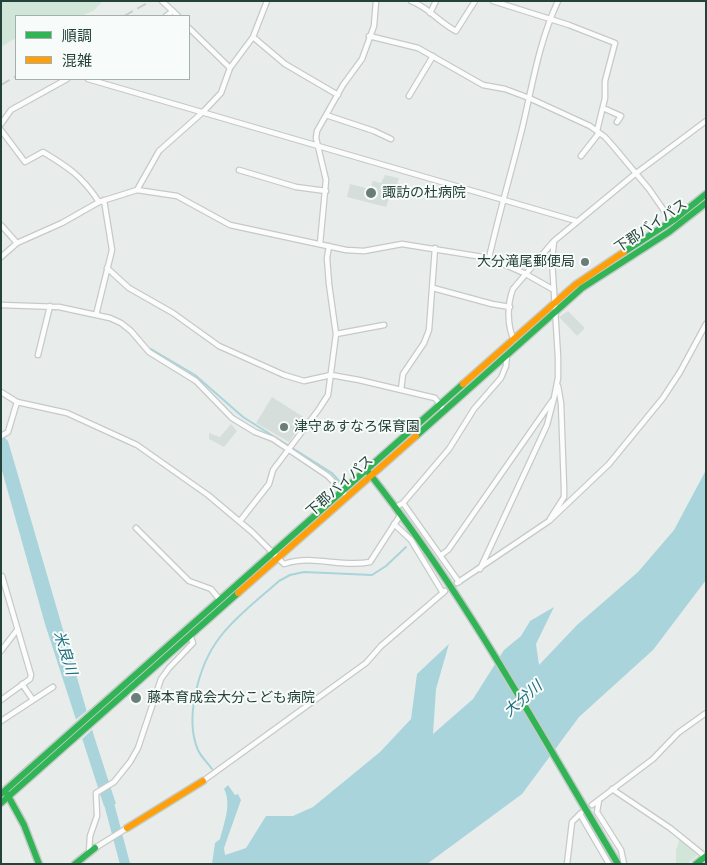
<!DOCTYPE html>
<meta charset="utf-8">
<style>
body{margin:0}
#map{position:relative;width:707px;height:865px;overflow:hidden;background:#e8edeb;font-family:Quicksand,"Noto Sans JP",sans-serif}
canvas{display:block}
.frame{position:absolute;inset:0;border:2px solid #24423a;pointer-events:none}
.legend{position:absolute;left:15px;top:15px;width:175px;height:65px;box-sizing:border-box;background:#f7fbf9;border:1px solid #a3b1ad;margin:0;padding:6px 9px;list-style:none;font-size:15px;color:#24423a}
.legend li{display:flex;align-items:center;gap:10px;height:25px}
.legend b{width:25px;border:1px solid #a3b1ad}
</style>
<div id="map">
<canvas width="707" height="865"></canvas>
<div class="frame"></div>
<ul class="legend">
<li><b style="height:6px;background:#30b455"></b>順調</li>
<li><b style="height:6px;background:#ff9f0a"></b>混雑</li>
</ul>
</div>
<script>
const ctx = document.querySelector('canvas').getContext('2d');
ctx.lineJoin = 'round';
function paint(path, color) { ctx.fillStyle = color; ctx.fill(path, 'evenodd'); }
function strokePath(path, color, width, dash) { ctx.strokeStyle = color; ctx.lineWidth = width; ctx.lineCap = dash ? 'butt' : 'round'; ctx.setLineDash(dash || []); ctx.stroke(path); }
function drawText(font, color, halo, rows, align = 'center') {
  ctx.font = font + ' Quicksand,"Noto Sans JP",sans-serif'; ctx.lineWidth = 4; ctx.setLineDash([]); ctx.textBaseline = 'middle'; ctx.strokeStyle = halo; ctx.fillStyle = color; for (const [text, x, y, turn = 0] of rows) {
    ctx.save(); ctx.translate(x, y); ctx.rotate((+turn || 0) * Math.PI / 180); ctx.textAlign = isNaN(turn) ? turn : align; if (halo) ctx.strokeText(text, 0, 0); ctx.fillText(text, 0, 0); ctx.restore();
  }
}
paint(new Path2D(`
 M385,175L399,178L393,198L389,199L386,207L347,197L350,184L370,189L373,181L381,183Z
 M568,311L585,328L577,336L559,317Z
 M272,397L305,418L289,442L256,423Z
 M231,424L237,431L224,447L209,439V433L220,437Z`), '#d6dedb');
paint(new Path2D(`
 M1,1H103L93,11L81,16H16V38L1,47Z
 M680,838L699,854L687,864H676V850Z`), '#d1e6d8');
paint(new Path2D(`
 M1,434L8,441L94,736L116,804L104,806L45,624L1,467Z
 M706,470V580L653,650L579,717L522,794L427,864H212L215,843L220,839C224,823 232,804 224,789L228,785L235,795L238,794L241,800L224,848L225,855L246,848L266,816H293L313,807L380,752L411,719L417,674L449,644L436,689L433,734L473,699L504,650L521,636L530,621L554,607L536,644L539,665L577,625L638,572L674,530Z`), '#a9d4db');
paint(new Path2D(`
 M89,709L94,728L80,741L74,721Z`), '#e8edeb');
strokePath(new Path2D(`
 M151,349L195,375L243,417L332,473L340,482
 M212,769C208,763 201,757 198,750C184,718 199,664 220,637C236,616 259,599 279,581L290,575L304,572L372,575L386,566L406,547`), '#a9d4db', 2);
strokePath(new Path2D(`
 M106,792L125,864`), '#a9d4db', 10);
const street = new Path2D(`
 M162,1L178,16
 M411,1C428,7 440,23 456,31L475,1
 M493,1L569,25L615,43L605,81V98L597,131
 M430,13L436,1
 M166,16L173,11
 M189,28L230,68
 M369,36L418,48L483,85L505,89L529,98L590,126L605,137L613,146L649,189L672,222
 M253,37L285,64L338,95
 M88,79L576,221
 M409,96L433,56
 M603,108L621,116L617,122
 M326,115L374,131L391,139
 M1,124L11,110L67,79
 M1,130L25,162L43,152C68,167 82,176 99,202
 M581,156L599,133
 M239,170L296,187L326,191
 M137,190L159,151L203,112L221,93L230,68L253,37L267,1
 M1,225L17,243
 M320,244L326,180L316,138L317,131L343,85L362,59L374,26L376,1
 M1,257L17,243L62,223L99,202L137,190L177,196L230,225L346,250L364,251L402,244L489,258L524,273L554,290
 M489,258C499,213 512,170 523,125C533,82 539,42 558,1
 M107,268L129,288L173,313L219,346L284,375L304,381L331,375L359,380L435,398L444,410
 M433,288L492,304L510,307
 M1,305L59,307L110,318L121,323L131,331L149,352L196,381L232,418L255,432L273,439L328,476L344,493
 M96,315L112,250L104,200
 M336,334L384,325
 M514,340C507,326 507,304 513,289L553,242
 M38,355L50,306
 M401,390L403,374L424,343L429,330L435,248
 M1,392L17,402L67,413L137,445L208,495L252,532L284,564C313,554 341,568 370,562L401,514
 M1,436L8,432L17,402
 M403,503L449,449L474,409L501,378L506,366L507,354
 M396,507L403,503L459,582
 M550,519L564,497V487L561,403L558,386
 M240,521L269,484L273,470L319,409L328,395L336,334L329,284L327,258L329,246
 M394,524L411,540L443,593
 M136,528L189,581L211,589L220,600
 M441,555L448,550L552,401
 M480,569L547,425L554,398L558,378V357L552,260L554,241L635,174L706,121
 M457,583L549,521L609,464L663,398L680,372L706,324
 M1,651L17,630
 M22,684L33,700
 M1,700L30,679L31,675L2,576
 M1,721L53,687
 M203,781L366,663L381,646L445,591
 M612,789L670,828L706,857
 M599,800L597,812L621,850L624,864
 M592,805L653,759L678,733L706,713
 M580,814L609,864
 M95,848L127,828
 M89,853L90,836L97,816L96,793L114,782L130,762L138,748L161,679L169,668L193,643L190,635
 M567,864L572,822L581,813`);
const fast = new Path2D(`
 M624,252L675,219L706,194
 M416,436L582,288L669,232L706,203
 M369,473C465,594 539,732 618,864
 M1,794L463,384
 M7,794L24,825L39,864
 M1,803L238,593
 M75,864L95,848
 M696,864L706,856`);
const slow = new Path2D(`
 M463,384L575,285L624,252
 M238,593L416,436
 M127,828L203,781`);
strokePath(street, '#c5cac8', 7);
strokePath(fast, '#c3cbc8', 9);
strokePath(slow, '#c3cbc8', 9);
strokePath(street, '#fcfcfc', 4.5);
strokePath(fast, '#30b455', 6);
strokePath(slow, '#ff9f0a', 6);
strokePath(new Path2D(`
 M124,16L151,1
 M1,85L16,76`), '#c9cdcc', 2, [10, 5]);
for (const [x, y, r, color] of [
 [371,193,6,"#697e78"],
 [585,262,5,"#697e78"],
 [284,427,5,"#697e78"],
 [136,698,6,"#697e78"]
]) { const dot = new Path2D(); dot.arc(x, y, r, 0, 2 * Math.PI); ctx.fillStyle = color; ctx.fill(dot); strokePath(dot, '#f7fbf9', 2); }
drawText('14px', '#24423a', '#f7fbf9', [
 ["諏訪の杜病院",382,193],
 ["大分滝尾郵便局",575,262,"right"],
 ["津守あすなろ保育園",294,427],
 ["藤本育成会大分こども病院",147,698]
], 'left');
drawText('14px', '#24423a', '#f7fbf9', [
 ["下郡バイパス",651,226,-34],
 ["下郡バイパス",340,486,-42]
]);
drawText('italic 15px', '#1c6f80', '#f7fbf9', [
 ["米良川",65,653,73],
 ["大分川",523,699,-41]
]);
</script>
